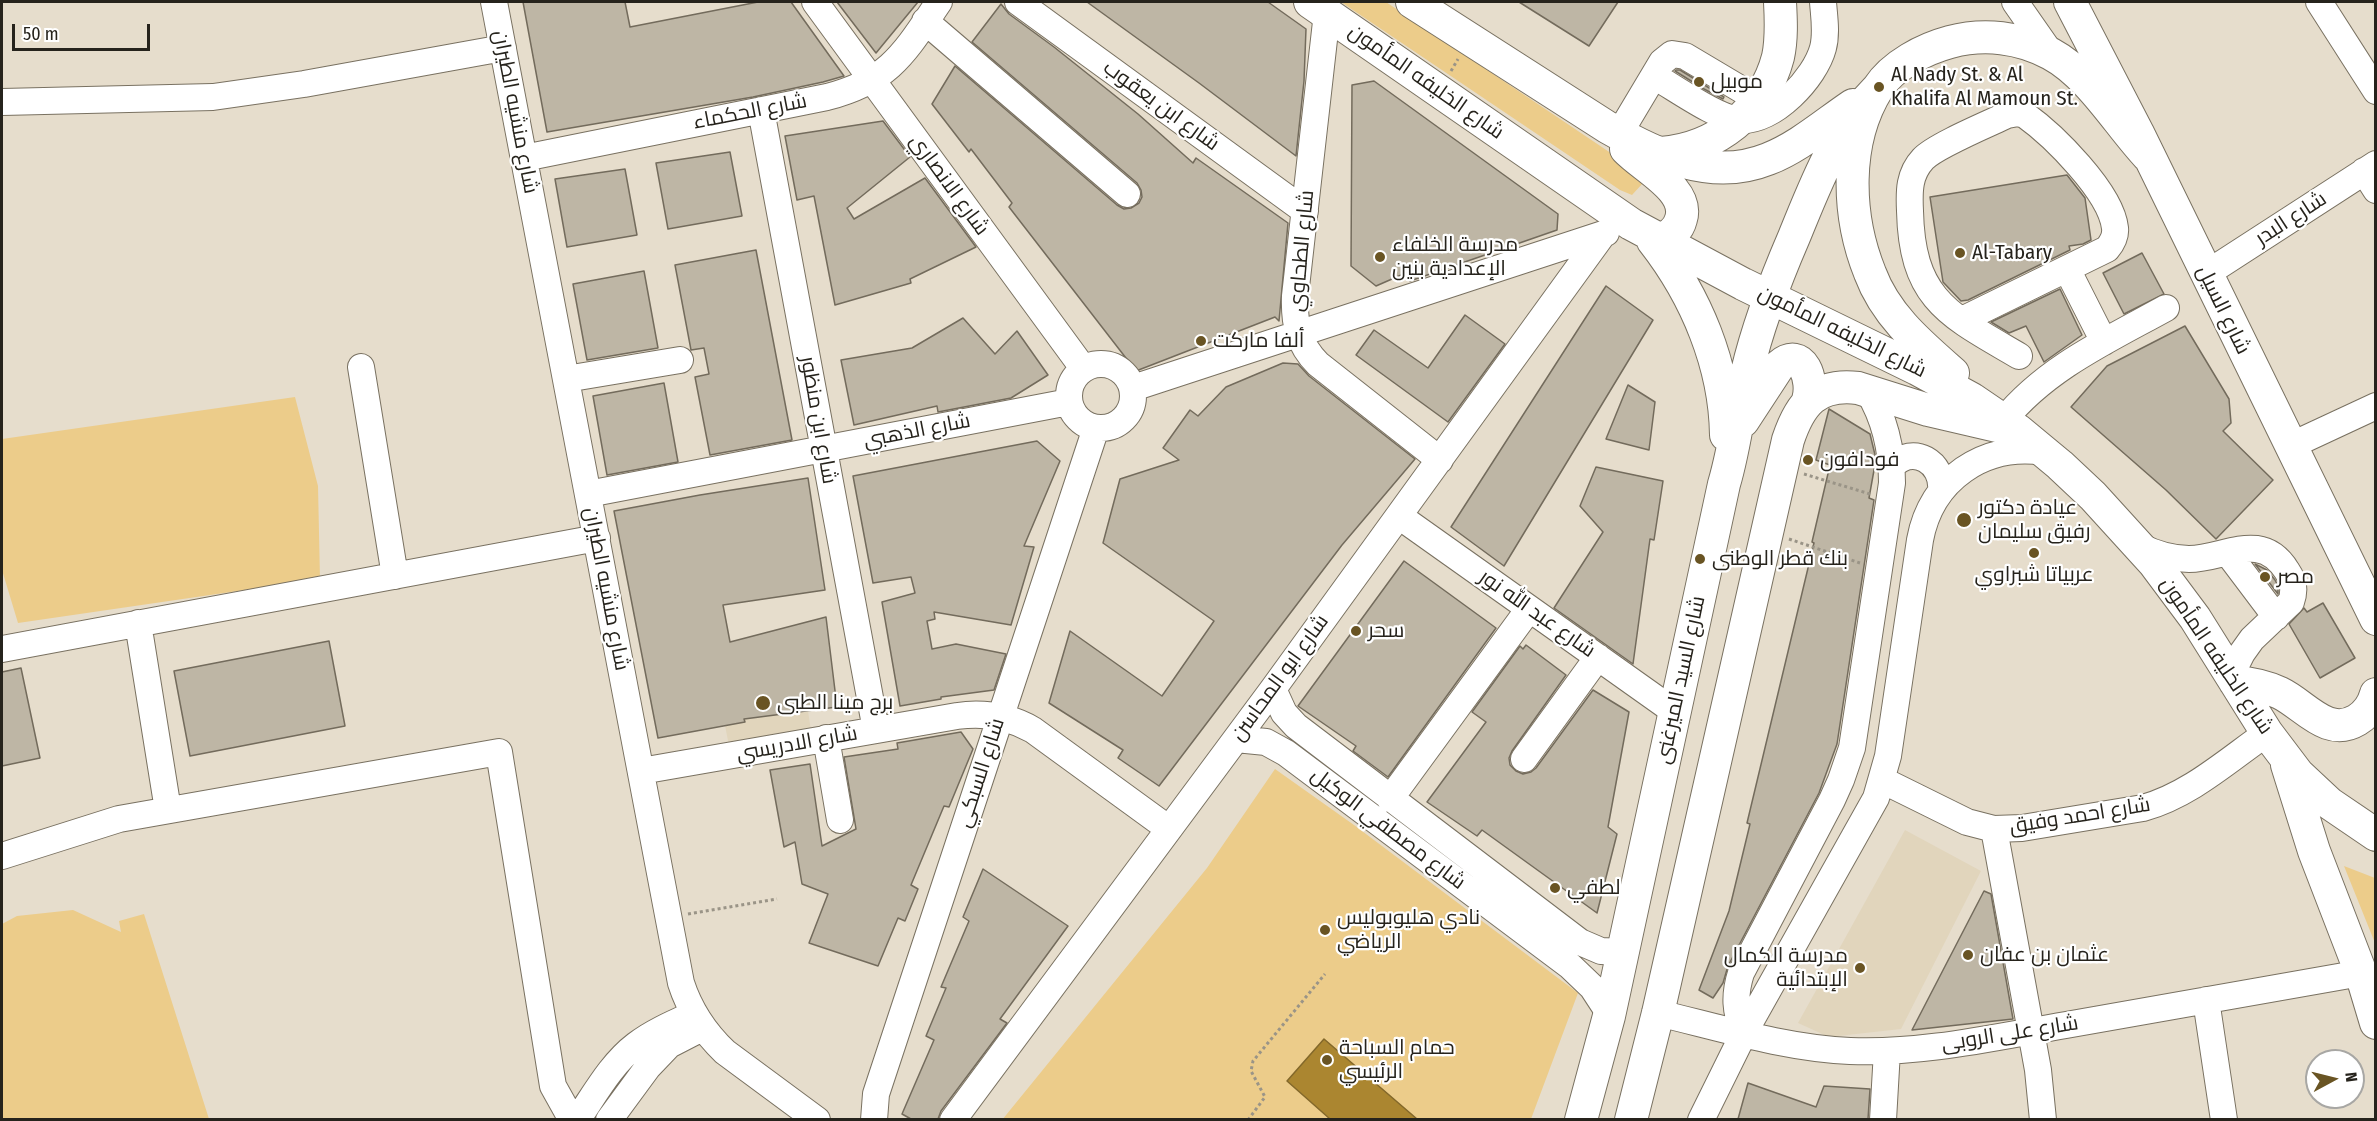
<!DOCTYPE html>
<meta charset="utf-8">
<style>
body{margin:0}
#map{position:relative;width:2377px;height:1121px;overflow:hidden;background:#e6ddcc;font-family:"Fira Sans Condensed",sans-serif}
canvas{display:block}
.frame{position:absolute;inset:0;border:3px solid #26231c;pointer-events:none}
.north{position:absolute;left:2305px;top:1049px;width:60px;height:60px;box-sizing:border-box;background:#fff;border:2px solid #a8a7a4;border-radius:50%;rotate:83deg;font-size:16px;font-weight:700;line-height:24px;text-align:center;color:#26231c}
.north::after{content:'';display:block;margin:auto;width:21px;height:27px;background:#695423;clip-path:polygon(50% 0,100% 100%,50% 72%,0 100%)}
.scale{position:absolute;left:12px;top:24px;width:138px;height:27px;box-sizing:border-box;border:3px solid #26231c;border-top:0;padding-left:8px;font-size:18px;line-height:21px;white-space:nowrap;color:#26231c;-webkit-text-stroke:4px #fff;paint-order:stroke}
</style>
<div id="map">
<canvas width="2377" height="1121"></canvas>
<div class="frame"></div>
<div class="north">N</div>
<div class="scale">50 m</div>
</div>
<script>
const ctx = document.querySelector('canvas').getContext('2d');
ctx.lineJoin = 'round';
function paint(path, color) { ctx.fillStyle = color; ctx.fill(path, 'evenodd'); }
function strokePath(path, color, width, dash) { ctx.strokeStyle = color; ctx.lineWidth = width; ctx.lineCap = dash ? 'butt' : 'round'; ctx.setLineDash(dash || []); ctx.stroke(path); }
function drawText(font, color, halo, rows, align = 'center') {
  ctx.font = font + ' "Fira Sans Condensed",Cairo,sans-serif'; ctx.lineWidth = 4.5; ctx.setLineDash([]); ctx.textBaseline = 'middle'; ctx.strokeStyle = halo; ctx.fillStyle = color; for (const [text, x, y, turn = 0] of rows) {
    ctx.save(); ctx.translate(x, y); ctx.rotate((+turn || 0) * Math.PI / 180); ctx.textAlign = isNaN(turn) ? turn : align; if (halo) ctx.strokeText(text, 0, 0); ctx.fillText(text, 0, 0); ctx.restore();
  }
}
paint(new Path2D(`
 M799,653L812,737L730,751L714,669Z
 M1905,830L1981,871L1901,1029L1829,1037L1798,1023Z`), '#e1d5bc');
paint(new Path2D(`
 M1341,2H1386L1639,172L1643,183L1632,195L1620,190Z
 M295,397L318,486L320,579L18,623L2,570V439Z
 M1275,769L1354,825L1578,993L1531,1119L1002,1120L1207,868Z
 M2344,866L2375,878V943Z
 M73,910L121,932L119,921L144,914L209,1119H2V924L17,916Z`), '#eccc8a');
const water = new Path2D(`
 M1324,1039L1417,1119H1330L1287,1081Z`);
paint(water, '#ab8630');
strokePath(water, '#83682a', 1.5);
const building = new Path2D(`
 M523,2H625L630,27L758,2H791L844,76L823,82L753,97L547,132Z
 M837,2H918L876,53Z
 M1087,2H1268L1306,29L1304,81L1296,156L1199,83Z
 M1519,2H1618L1589,46Z
 M1001,4L1009,14L1054,47L1138,114L1193,163L1196,158L1288,223L1279,321L1275,317L1136,371L1009,207L1012,203L971,149L969,152L932,104L955,66L1117,205L1124,209L1131,208L1139,203L1142,197L1141,190L1137,183L972,42Z
 M1676,70H1680L1724,97L1723,99L1704,89L1675,71Z
 M1374,81L1558,214L1557,230L1410,281L1408,272L1376,286L1351,266L1352,85Z
 M883,121L910,157L847,208L854,219L925,178L976,247L910,279L911,283L835,305L814,196L797,200L785,136Z
 M730,152L742,216L668,229L656,163Z
 M625,169L637,235L567,247L555,179Z
 M2067,175L2085,198L2091,240L2083,244L2069,246L2070,250L1968,300L1961,301L1943,282L1930,197Z
 M756,250L792,440L710,455L695,377L709,374L704,348L691,350L675,265Z
 M2142,253L2164,294L2124,314L2103,273Z
 M644,271L658,348L587,360L573,284Z
 M1606,286L1653,320L1504,566L1451,527Z
 M2060,289L2082,335L2044,362L2026,326L2009,333L1991,322Z
 M1465,315L1505,344L1448,422L1356,355L1374,330L1428,368Z
 M963,318L995,354L1017,331L1048,375L1011,398L938,412L937,406L854,425L841,360L912,348Z
 M2185,326L2229,399L2231,423L2223,431L2273,480L2216,539L2166,490L2071,407L2107,366Z
 M1283,363L1298,364L1309,376L1415,459L1342,545L1159,786L1118,758L1123,750L1049,703L1070,631L1162,696L1214,621L1103,543L1120,479L1179,460L1163,448L1190,410L1198,416L1226,387Z
 M664,383L678,462L607,475L593,396Z
 M1628,385L1655,402L1649,450L1606,439Z
 M1829,409L1870,434L1876,459L1869,498L1874,500L1837,744L1819,793L1728,966L1723,983L1713,998L1699,990L1729,911L1750,824L1747,823L1814,543L1812,542L1830,465L1816,460Z
 M1037,441L1060,461L1024,546L1034,547L1011,625L934,612L935,619L927,621L932,649L956,644L1006,654L994,690L941,697V699L900,706L882,602L915,593L911,577L873,583L853,476Z
 M1596,467L1663,481L1654,540L1650,539L1633,664L1554,608L1603,532L1580,506Z
 M808,478L825,590L723,605L730,642L826,617L837,707L744,719L745,722L658,738L614,511L700,495Z
 M1404,561L1496,628L1388,777L1353,751L1356,746L1298,706Z
 M2255,564L2267,570L2275,580L2278,586V594Z
 M2323,603L2355,658L2320,678L2289,624L2304,608L2307,612Z
 M329,641L345,726L190,756L174,671Z
 M1526,645L1566,675L1512,751L1509,758L1510,765L1516,771L1523,774L1531,772L1536,768L1593,690L1629,712L1608,827L1617,834L1597,913L1482,830L1477,836L1427,802L1486,722L1472,712L1520,646L1523,649Z
 M21,668L40,758L2,766V672Z
 M961,732L973,749L949,807L944,806L911,885L918,889L905,921L898,918L878,966L809,943L828,894L802,884L795,842L784,847L770,770L810,764L822,846L856,829L844,757L898,749L897,743Z
 M983,869L1068,926L1000,1019L1007,1023L941,1111L938,1119H911L902,1114L934,1040L926,1036L946,988L941,987L969,921L963,917Z
 M1984,891L1991,894L2013,1019L1912,1030Z
 M1748,1083L1816,1107L1824,1086L1870,1089L1868,1119H1738Z`);
paint(building, '#beb6a5');
strokePath(building, '#736b5c', 1.5);
const minor = new Path2D(`
 M494,2L681,983C690,1011 704,1032 725,1052L817,1120
 M815,2L1083,368
 M1018,2L1305,211
 M2015,2L2052,55
 M2319,2L2376,91
 M1327,13L1295,296C1294,323 1298,344 1318,364L1440,460
 M925,21L1127,194
 M1654,76C1674,87 1718,119 1740,120C1774,122 1815,78 1823,48C1827,33 1824,16 1823,2
 M2,102L213,97L304,84L503,48
 M761,110L876,730
 M1619,134L1662,62L1672,54L1685,56L1759,100
 M524,158L827,97C890,81 905,52 939,2
 M2364,171L2376,190
 M2067,269L2104,342
 M2206,274L2376,164
 M1962,320L2107,249C2112,243 2116,236 2115,228C2111,192 2053,135 2025,115L2018,113L2007,115C1988,124 1935,146 1923,159C1909,174 1909,191 1910,211C1912,300 1949,315 2019,356
 M1069 396a32 32 0 1 1 64 0a32 32 0 1 1-64 0Z
 M361,367L395,576
 M566,379L680,360
 M1133,388L1606,233
 M2004,420C2046,368 2108,340 2166,308
 M2290,446L2376,406
 M1892,466C1913,444 1944,462 1941,491
 M588,494L1069,402
 M1399,516L1675,712
 M2139,546C2155,554 2171,559 2189,559C2225,559 2261,529 2287,571C2294,581 2295,591 2291,602L2252,639L2242,653L2231,675
 M2227,552L2276,617
 M138,623L168,810
 M2,649L597,538
 M1273,689L1284,713L1296,726L1580,942L1601,951L1622,952
 M826,738L840,820
 M1236,739L1266,742L1286,753L1570,966L1592,987L1609,1013
 M1524,759L1598,657
 M641,771L957,716C985,712 1009,716 1033,730L1169,829
 M1882,780L1967,822L1994,829L2022,828L2143,808C2190,795 2228,760 2267,733
 M1390,799L1529,609
 M1994,829L2038,1070L2043,1120
 M2,856L119,819L499,752L553,1086L572,1120
 M2206,1000L2224,1120
 M1658,1013C1721,1028 1785,1048 1850,1051C1922,1054 1995,1037 2066,1025C2164,1008 2262,990 2361,973
 M1744,1033C1735,1012 1734,995 1741,973L1832,800L1841,780L1852,748L1892,483C1892,449 1885,419 1868,391
 M577,1120C595,1094 611,1064 636,1045C653,1032 674,1023 694,1014
 M609,1120L648,1067L669,1045L702,1028
 M874,1120L876,1094L1096,428
 M953,1120L1273,689L1603,234
 M1701,1120L1744,1033L1876,798L1888,756L1920,540C1931,479 1984,443 2044,452
 M1883,1120L1887,1051`);
const major = new Path2D(`
 M1310,2L1631,224L1743,284L1917,369L1972,399L2019,431L2060,465L2093,496L2154,563L2195,618L2267,733L2298,774L2329,803L2376,835
 M1412,2L1607,127C1656,155 1711,182 1768,159C1799,147 1826,123 1853,105
 M2070,2L2138,133L2376,619
 M1626,149C1644,168 1690,190 1681,219C1678,231 1669,237 1658,240
 M1661,153C1716,149 1764,111 1778,57C1782,39 1781,20 1780,2
 M1653,241C1696,296 1725,365 1726,435
 M1953,373C1920,344 1886,316 1870,273C1847,216 1844,142 1878,88C1893,65 1924,49 1950,42C1984,33 2020,37 2051,54C2090,75 2118,124 2148,156
 M1743,421L1779,366C1803,345 1814,381 1808,400
 M2235,682C2250,683 2265,686 2280,693C2305,705 2327,738 2357,720C2367,714 2373,705 2376,694
 M2287,765L2314,851L2361,973L2376,1023
 M1581,1120L1609,1016L1724,484C1735,447 1739,409 1747,372C1758,325 1775,281 1794,237C1817,181 1835,131 1879,87
 M1631,1120L1658,1013L1788,440C1800,404 1816,383 1858,388L1928,410L2001,427`);
strokePath(minor, '#797161', 28);
strokePath(major, '#797161', 34);
strokePath(new Path2D(`
 M1451,71L1458,59
 M1804,474L1870,494
 M1789,539L1860,563
 M688,914L777,899
 M1248,1120L1265,1097L1251,1071L1253,1061L1325,974`), '#9a9487', 3, [3, 3]);
strokePath(minor, '#fff', 26);
strokePath(major, '#fff', 32);
for (const [x, y, r, color] of [
 [1699,82,6,"#695423"],
 [1879,87,6,"#695423"],
 [1960,253,6,"#695423"],
 [1380,257,6,"#695423"],
 [1201,341,6,"#695423"],
 [1808,460,6,"#695423"],
 [1964,520,8,"#695423"],
 [2034,553,6,"#695423"],
 [1700,559,6,"#695423"],
 [2265,577,6,"#695423"],
 [1356,631,6,"#695423"],
 [763,703,8,"#695423"],
 [1555,888,6,"#695423"],
 [1325,930,6,"#695423"],
 [1968,955,6,"#695423"],
 [1860,968,6,"#695423"],
 [1327,1060,6,"#695423"]
]) { const dot = new Path2D(); dot.arc(x, y, r, 0, 2 * Math.PI); ctx.fillStyle = color; ctx.fill(dot); strokePath(dot, '#fff', 2); }
drawText('21px', '#26231c', '#fff', [
 ["Al Nady St. & Al",1891,75],
 ["Khalifa Al Mamoun St.",1891,99],
 ["موبيل",1711,82],
 ["مدرسة الخلفاء",1392,245],
 ["الإعدادية بنين",1392,269],
 ["Al-Tabary",1972,253],
 ["ألفا ماركت",1213,341],
 ["فودافون",1820,460],
 ["عيادة دكتور",1978,508],
 ["رفيق سليمان",1978,532],
 ["بنك قطر الوطنى",1712,559],
 ["عربياتا شبراوي",2034,575,"center"],
 ["مصر",2277,577],
 ["سحر",1368,631],
 ["برج مينا الطبى",777,703],
 ["لطفي",1567,888],
 ["نادي هليوبوليس",1337,918],
 ["الرياضي",1337,942],
 ["عثمان بن عفان",1980,955],
 ["مدرسة الكمال",1848,956,"right"],
 ["الإبتدائية",1848,980,"right"],
 ["حمام السباحة",1339,1048],
 ["الرئيسي",1339,1072]
], 'left');
drawText('21px', '#26231c', '#fff', [
 ["شارع الخليفه المأمون",1426,82,35],
 ["شارع ابن يعقوب",1161,106,36],
 ["شارع منشيه الطيران",515,112,79],
 ["شارع الحكماء",750,112,-11],
 ["شارع الانصاري",949,185,54],
 ["شارع البدر",2291,219,-33],
 ["شارع الطحاوي",1302,251,-85],
 ["شارع السيل",2223,310,64],
 ["شارع الخليفه المأمون",1842,332,26],
 ["شارع ابن منظور",818,420,80],
 ["شارع الذهبي",917,431,-11],
 ["شارع منشيه الطيران",606,589,79],
 ["شارع عبد الله نور",1537,614,35],
 ["شارع الخليفه المأمون",2216,656,56],
 ["شارع ابو المحاسن",1280,678,-54],
 ["شارع السيد الميرغنى",1681,680,-78],
 ["شارع الادريسي",797,744,-10],
 ["شارع السبكي",981,773,-72],
 ["شارع احمد وفيق",2080,816,-9],
 ["شارع مصطفي الوكيل",1388,829,37],
 ["شارع على الروبى",2010,1034,-9]
]);
</script>
